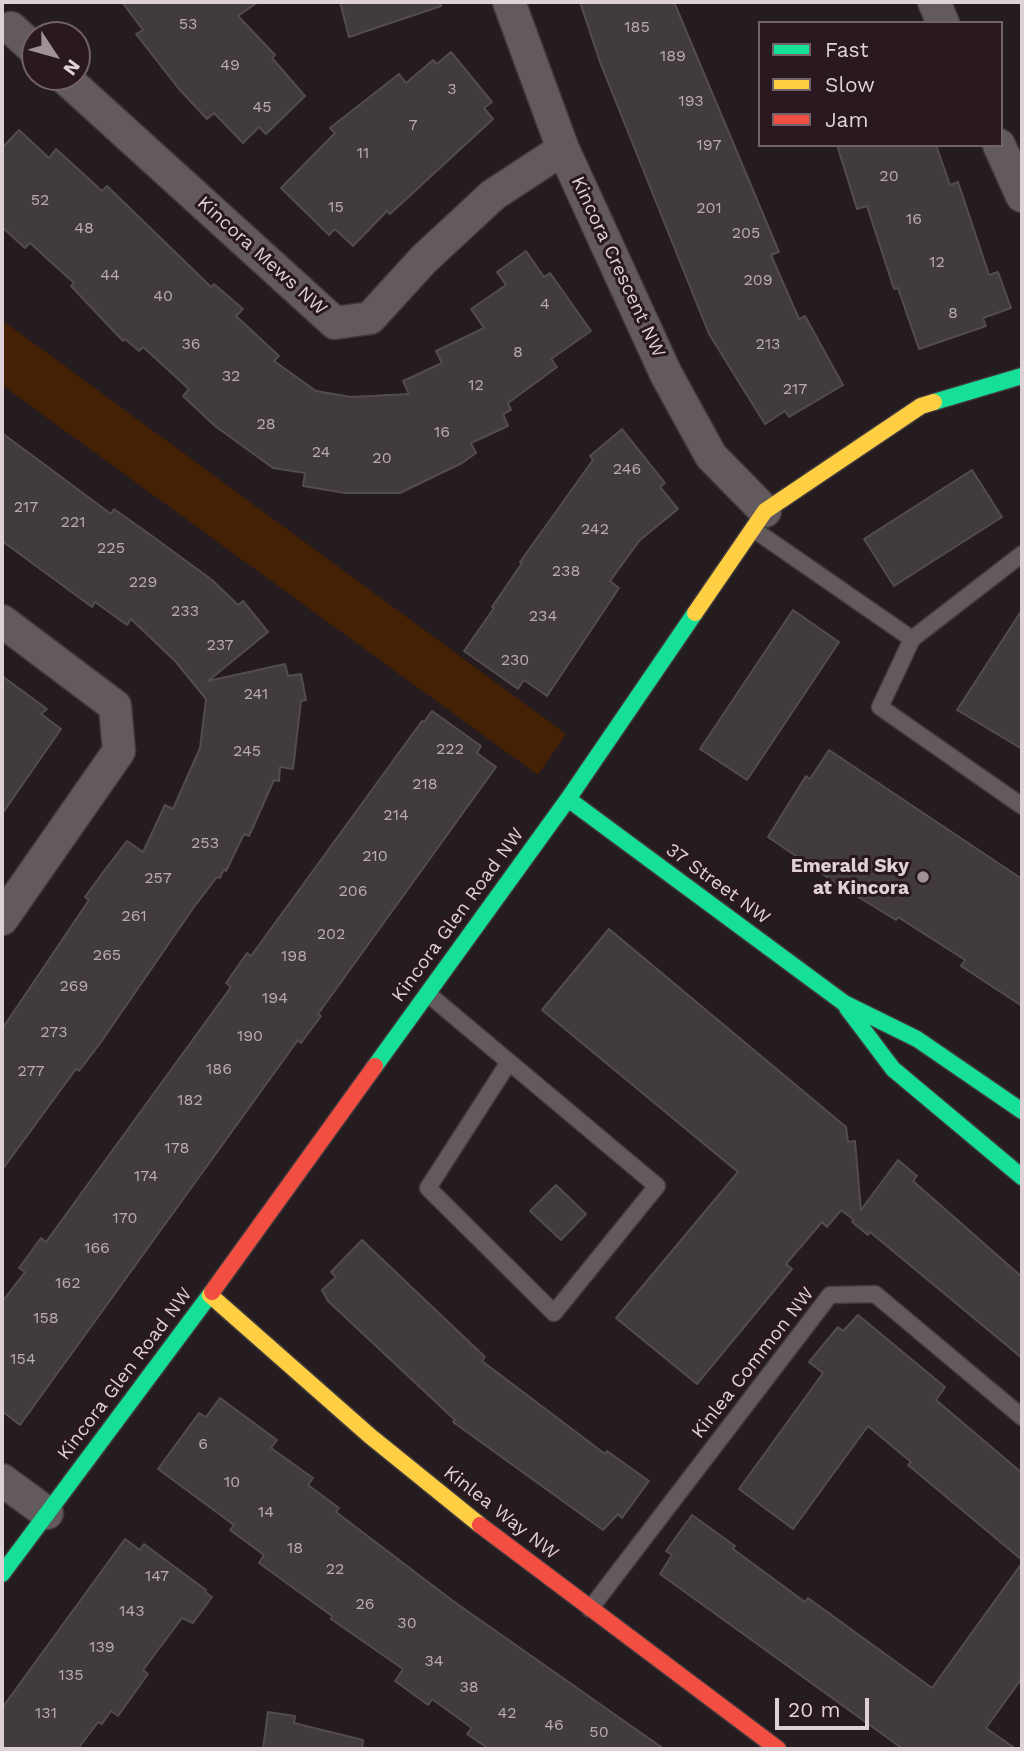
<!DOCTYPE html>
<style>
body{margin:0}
#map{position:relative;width:1024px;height:1751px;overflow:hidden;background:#251c20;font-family:"Work Sans",sans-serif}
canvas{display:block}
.frame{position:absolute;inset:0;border:4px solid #dfd2d7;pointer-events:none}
.legend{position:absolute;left:758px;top:21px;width:245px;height:126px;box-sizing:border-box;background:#29181f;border:2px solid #726269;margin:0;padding:9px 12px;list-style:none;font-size:21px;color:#dfd2d7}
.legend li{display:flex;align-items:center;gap:14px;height:35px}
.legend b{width:35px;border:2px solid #726269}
.north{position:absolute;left:21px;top:21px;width:70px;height:70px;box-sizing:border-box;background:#29181f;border:2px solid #726269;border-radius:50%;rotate:126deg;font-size:19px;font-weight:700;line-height:28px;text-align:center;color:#dfd2d7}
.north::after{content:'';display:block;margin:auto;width:24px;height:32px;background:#9e9297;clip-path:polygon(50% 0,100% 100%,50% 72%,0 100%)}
.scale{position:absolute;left:775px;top:1698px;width:94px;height:32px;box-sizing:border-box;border:4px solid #dfd2d7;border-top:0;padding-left:9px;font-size:21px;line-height:24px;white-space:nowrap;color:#dfd2d7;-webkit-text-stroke:5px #29181f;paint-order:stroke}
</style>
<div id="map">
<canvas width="1024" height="1751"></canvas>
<div class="frame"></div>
<ul class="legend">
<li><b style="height:9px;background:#16e098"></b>Fast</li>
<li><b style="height:9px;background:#ffcf43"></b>Slow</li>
<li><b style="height:9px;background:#f24e42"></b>Jam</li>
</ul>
<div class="north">N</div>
<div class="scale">20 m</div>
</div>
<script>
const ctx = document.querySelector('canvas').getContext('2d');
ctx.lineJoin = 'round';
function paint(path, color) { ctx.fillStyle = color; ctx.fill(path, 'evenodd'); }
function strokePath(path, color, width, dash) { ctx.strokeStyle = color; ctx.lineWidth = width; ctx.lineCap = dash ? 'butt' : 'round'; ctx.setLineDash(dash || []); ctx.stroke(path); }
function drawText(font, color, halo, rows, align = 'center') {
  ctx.font = font + ' "Work Sans",sans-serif'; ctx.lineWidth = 6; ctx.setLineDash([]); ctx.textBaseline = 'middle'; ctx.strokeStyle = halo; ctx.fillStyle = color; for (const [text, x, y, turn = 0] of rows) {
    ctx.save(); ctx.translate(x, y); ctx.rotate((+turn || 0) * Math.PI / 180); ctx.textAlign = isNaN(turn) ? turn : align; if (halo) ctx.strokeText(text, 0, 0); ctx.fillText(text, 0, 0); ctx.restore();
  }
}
paint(new Path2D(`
 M2,320L566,734L538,775L2,385Z`), '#442004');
const building = new Path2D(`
 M122,2H258L238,16L275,55L272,58L305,96L266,134L259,127L243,143L214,113L207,119L179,89L136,34L143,30Z
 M340,2H440L441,6L349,37Z
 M580,2H674L779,252L771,255L799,319L805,316L843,385L789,417L785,411L765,424L709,334L600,62Z
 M451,52L492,102L484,108L493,119L390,214L387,211L353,246L335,229L329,235L281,188L335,133L330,128L399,74L406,83L433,60L437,64Z
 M19,130L49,158L56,149L102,191L107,186L211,287L214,284L243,309L236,316L279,356L274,361L316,391L351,397L409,394L403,381L442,363L436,351L484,328L471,309L506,285L497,272L526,251L544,277L550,273L591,331L551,359L557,367L508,403L511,410L503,414L508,426L471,443L476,453L462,463L400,493H345L303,486L305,473L273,468L215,426L183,396L189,389L143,347L139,351L125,339L123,341L71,286L74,283L30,243L25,248L2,227V148Z
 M837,145H936L950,185L958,182L989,275L998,272L1011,308L983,318L986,326L919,349L898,288L894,289L867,206L857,209Z
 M622,429L665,483L660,487L678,509L640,540L610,581L619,588L547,696L524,680L518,689L464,651L494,608L492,607L522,563L520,562L593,460L590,456Z
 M2,433L111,514L114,509L152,536L212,580L238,605L243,601L268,632L208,681L285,664L288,676L301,674L306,700L301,701L293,769L280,767L279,781L274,780L249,836L244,834L226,871L224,869L220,878L217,877L194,907L101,1042L79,1071L76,1069L2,1170V1029L89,900L85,897L104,871L127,841L143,852L165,805L173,809L200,748L206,699L176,662L131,619L127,625L95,602L92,607L2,541Z
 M972,470L1002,517L894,586L864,539Z
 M793,610L839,642L747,780L700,749Z
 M1022,610V749L957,710Z
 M2,676L47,709L41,714L61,729L2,814Z
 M432,711L481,746L477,753L496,767L318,1014L321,1016L301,1043L298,1040L20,1425L2,1411V1302L25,1272L19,1268L41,1238L46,1242L231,987L226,983L247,953L251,956L422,721L424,722Z
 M829,750L1022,879V1006L961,966L965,960L898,917L896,920L837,884L768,837L806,776L810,779Z
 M609,929L846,1127L848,1142L855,1141L861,1210L898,1160L917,1176L913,1181L1022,1277V1358L870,1232L868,1235L852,1222L854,1220L841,1210L827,1227L822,1222L786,1264L792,1269L697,1384L616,1318L738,1172L542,1010Z
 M556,1185L586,1214L561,1240L530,1211Z
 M362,1240L485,1357L482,1361L605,1454L607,1451L649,1481L622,1518L618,1514L603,1530L453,1422L455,1420L328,1301L322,1290L336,1277L331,1272Z
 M858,1315L945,1387L936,1400L1022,1473V1560L908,1465L911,1462L868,1426L793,1529L739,1489L823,1373L809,1362L838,1327L843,1331Z
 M220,1398L277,1440L271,1448L313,1478L308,1485L339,1508L336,1512L453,1601L664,1749H489L467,1734L472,1728L432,1699L428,1705L395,1681L403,1669L331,1619L332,1616L259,1563L264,1555L230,1530L234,1525L158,1469L199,1413L206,1417Z
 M692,1515L735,1546L733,1549L805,1602L808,1598L932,1688L1022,1563V1678L986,1728L1016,1749H903L660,1574L672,1555L666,1551Z
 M125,1539L140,1550L144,1544L206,1590L205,1592L212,1597L193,1623L182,1618L143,1670L148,1674L118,1716L111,1711L102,1724L98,1722L78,1749H2V1708Z
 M268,1712L295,1716L294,1723L363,1740L362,1749H263Z`);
paint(building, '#413b40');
strokePath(building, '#524b50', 2);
const lane = new Path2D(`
 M753,529L912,639L880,707L1022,806
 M912,639L1022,554
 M428,994L657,1186L554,1313L428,1188L509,1062
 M590,1609L830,1295L875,1294L1022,1417`);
const street = new Path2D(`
 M509,2L563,149L666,374L711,456L765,511
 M934,2L943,23
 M11,28L35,50
 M64,77L335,323L370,318L424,259L493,195L563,149
 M999,145L1022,196
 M2,621L115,706L119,751L2,919
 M2,1480L47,1513`);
const fast = new Path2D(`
 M934,402L1022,376
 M568,799L844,1003L917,1039L1022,1111
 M847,1008L893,1069L1022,1177
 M375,1066L568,799L695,613
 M2,1574L212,1292`);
const slow = new Path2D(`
 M695,613L765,511L921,406L934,402
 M210,1295L370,1436L480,1525`);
const jam = new Path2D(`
 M212,1292L375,1066
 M480,1525L778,1749`);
strokePath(lane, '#40383b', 19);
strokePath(street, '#40383b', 35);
strokePath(fast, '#40383b', 19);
strokePath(slow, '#40383b', 19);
strokePath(jam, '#40383b', 19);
strokePath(lane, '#625a5d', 16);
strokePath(street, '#625a5d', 32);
strokePath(fast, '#16e098', 16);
strokePath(slow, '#ffcf43', 16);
strokePath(jam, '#f24e42', 16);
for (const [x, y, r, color] of [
 [923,877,7,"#9e9297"]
]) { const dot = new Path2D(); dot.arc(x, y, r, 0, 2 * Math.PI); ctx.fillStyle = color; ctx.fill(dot); strokePath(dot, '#29181f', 2.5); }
drawText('16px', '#b8acb1', null, [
 ["53",188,24],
 ["185",637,27],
 ["189",673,56],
 ["49",230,65],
 ["3",452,89],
 ["193",691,101],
 ["45",262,107],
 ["7",413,125],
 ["197",709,145],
 ["11",363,153],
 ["20",889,176],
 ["52",40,200],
 ["15",336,207],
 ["201",709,208],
 ["16",914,219],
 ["48",84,228],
 ["205",746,233],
 ["12",937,262],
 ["44",110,275],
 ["209",758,280],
 ["40",163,296],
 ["4",545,304],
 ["8",953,313],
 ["36",191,344],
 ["213",768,344],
 ["8",518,352],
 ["32",231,376],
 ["12",476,385],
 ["217",795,389],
 ["28",266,424],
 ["16",442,432],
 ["24",321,452],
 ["20",382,458],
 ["246",627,469],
 ["217",26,507],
 ["221",73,522],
 ["242",595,529],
 ["225",111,548],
 ["238",566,571],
 ["229",143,582],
 ["233",185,611],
 ["234",543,616],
 ["237",220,645],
 ["230",515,660],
 ["241",256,694],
 ["222",450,749],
 ["245",247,751],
 ["218",425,784],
 ["214",396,815],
 ["253",205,843],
 ["210",375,856],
 ["257",158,878],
 ["206",353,891],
 ["261",134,916],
 ["202",331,934],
 ["265",107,955],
 ["198",294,956],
 ["269",74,986],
 ["194",275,998],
 ["273",54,1032],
 ["190",250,1036],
 ["186",219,1069],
 ["277",31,1071],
 ["182",190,1100],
 ["178",177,1148],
 ["174",146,1176],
 ["170",125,1218],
 ["166",97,1248],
 ["162",68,1283],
 ["158",46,1318],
 ["154",23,1359],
 ["6",203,1444],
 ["10",232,1482],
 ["14",266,1512],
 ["18",295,1548],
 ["22",335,1569],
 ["147",157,1576],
 ["26",365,1604],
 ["143",132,1611],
 ["30",407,1623],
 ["139",102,1647],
 ["34",434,1661],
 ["135",71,1675],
 ["38",469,1687],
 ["131",46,1713],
 ["42",507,1713],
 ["46",554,1725],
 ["50",599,1732]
]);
drawText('19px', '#dfd2d7', '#29181f', [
 ["Kincora Mews NW",262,256,42],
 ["Kincora Crescent NW",618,267,65],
 ["37 Street NW",718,884,36],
 ["Kincora Glen Road NW",458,915,-54],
 ["Kinlea Common NW",753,1363,-52],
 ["Kincora Glen Road NW",125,1374,-53],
 ["Kinlea Way NW",501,1513,38]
]);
drawText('bold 19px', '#dfd2d7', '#29181f', [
 ["Emerald Sky",909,866],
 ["at Kincora",909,888]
], 'right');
</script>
